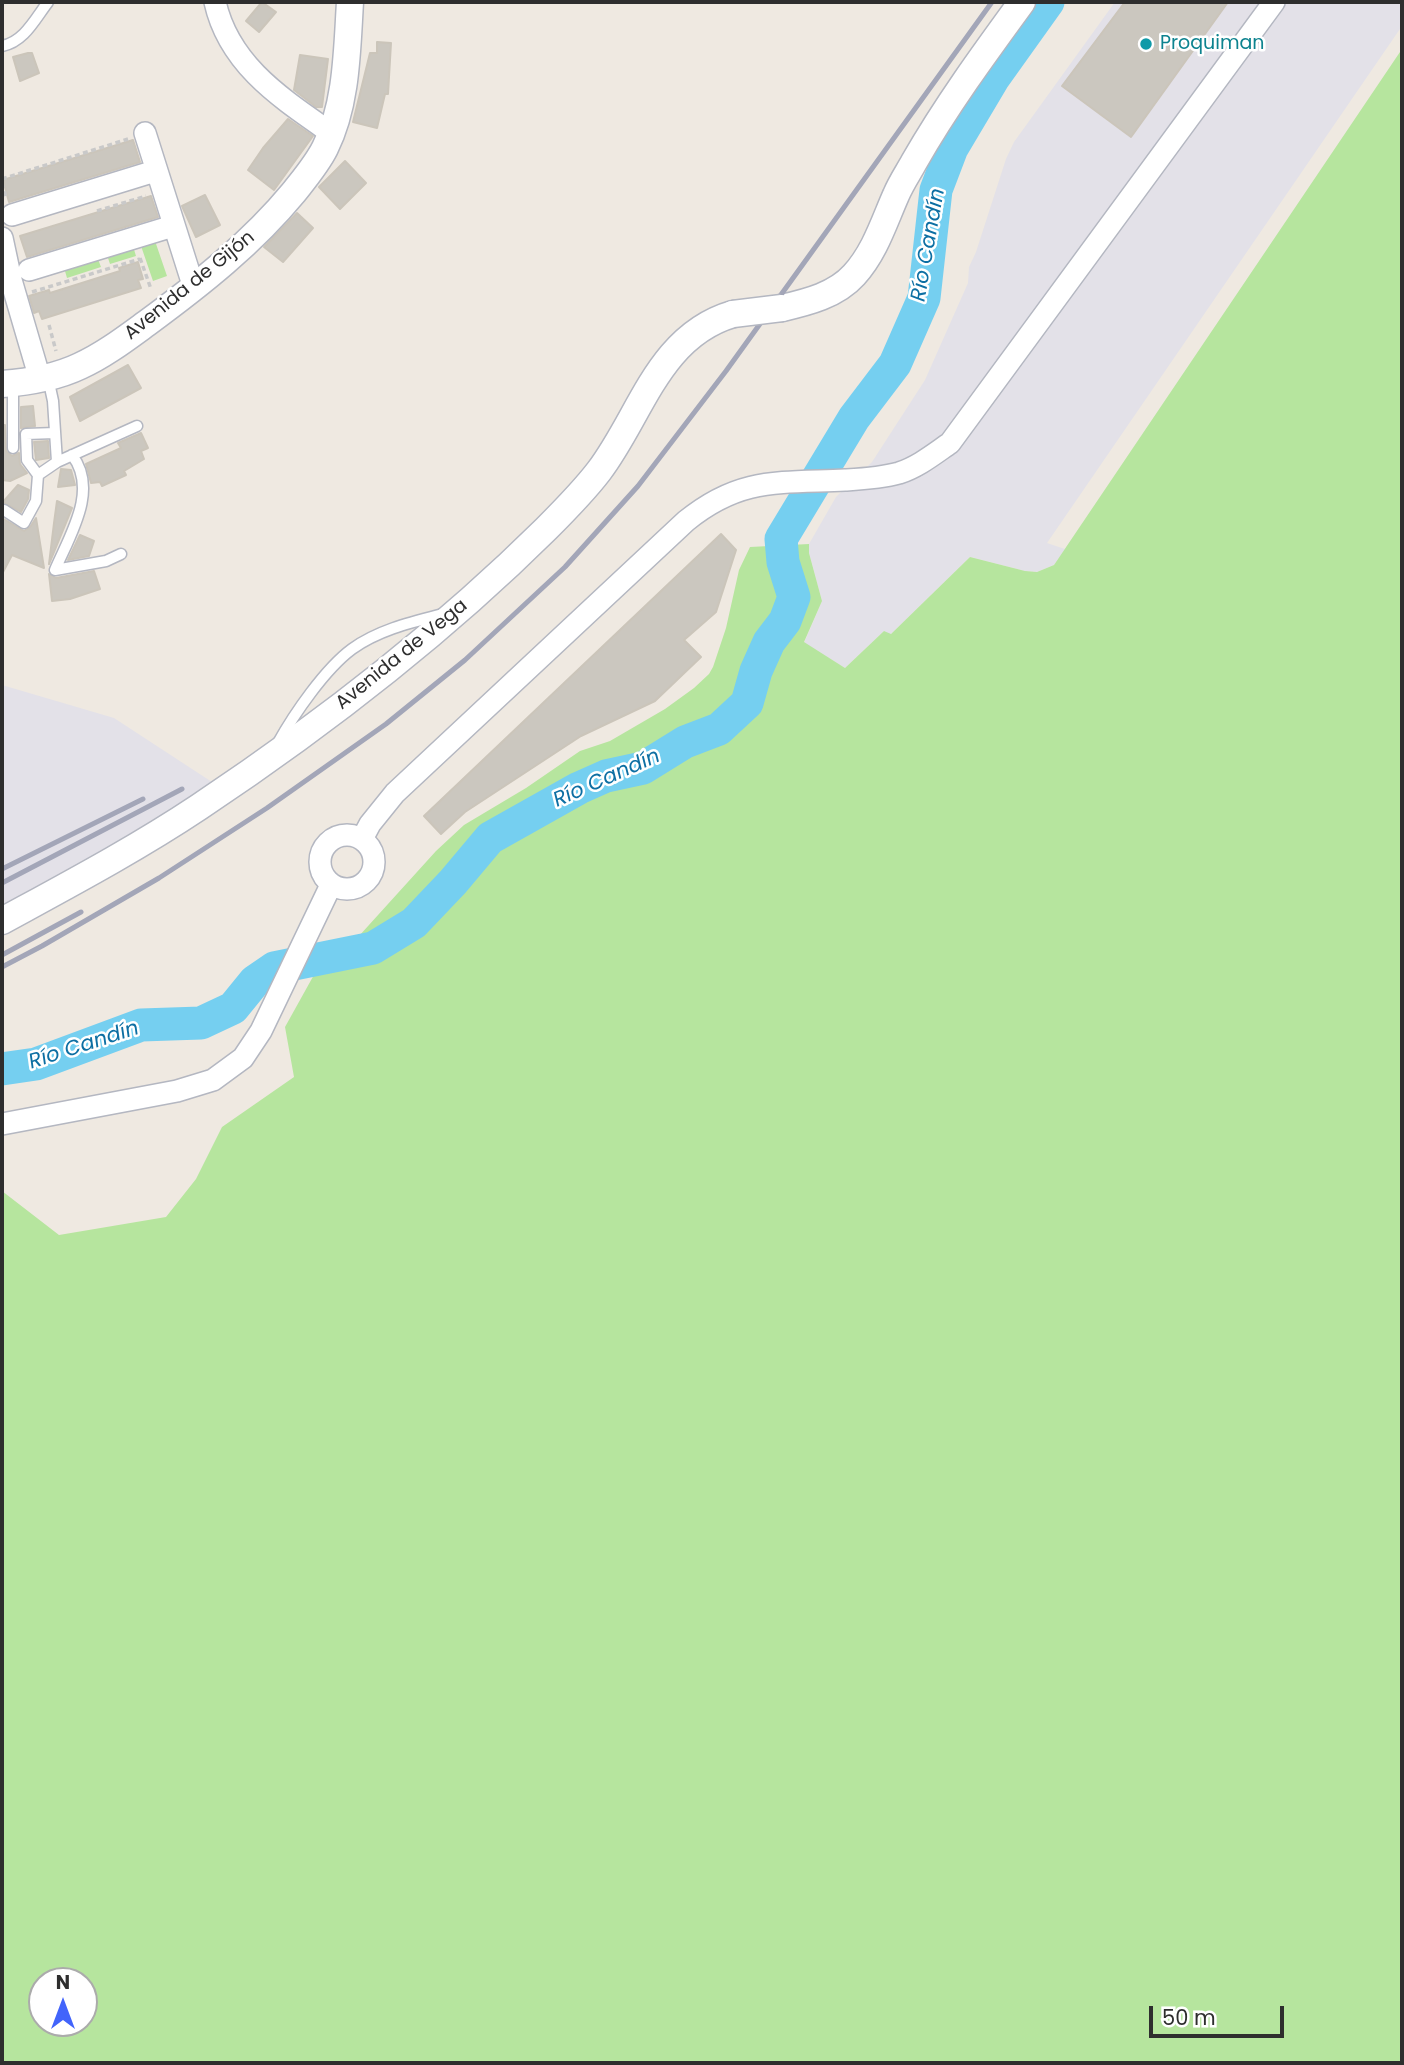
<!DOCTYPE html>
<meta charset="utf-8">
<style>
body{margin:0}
#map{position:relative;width:1404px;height:2065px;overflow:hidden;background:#efe9e1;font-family:Poppins,sans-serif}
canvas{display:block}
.frame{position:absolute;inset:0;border:4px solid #2e2e2e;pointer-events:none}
.north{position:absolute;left:28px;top:1967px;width:70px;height:70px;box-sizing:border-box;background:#fff;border:2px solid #ababab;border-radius:50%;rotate:0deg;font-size:19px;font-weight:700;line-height:28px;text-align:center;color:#2e2e2e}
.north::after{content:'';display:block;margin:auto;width:24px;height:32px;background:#4264fb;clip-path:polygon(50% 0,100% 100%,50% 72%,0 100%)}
.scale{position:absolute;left:1149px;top:2006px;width:135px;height:32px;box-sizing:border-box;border:4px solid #2e2e2e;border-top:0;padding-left:9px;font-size:21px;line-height:24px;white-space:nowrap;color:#2e2e2e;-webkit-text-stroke:5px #fff;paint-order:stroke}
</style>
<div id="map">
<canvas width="1404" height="2065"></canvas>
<div class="frame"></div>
<div class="north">N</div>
<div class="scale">50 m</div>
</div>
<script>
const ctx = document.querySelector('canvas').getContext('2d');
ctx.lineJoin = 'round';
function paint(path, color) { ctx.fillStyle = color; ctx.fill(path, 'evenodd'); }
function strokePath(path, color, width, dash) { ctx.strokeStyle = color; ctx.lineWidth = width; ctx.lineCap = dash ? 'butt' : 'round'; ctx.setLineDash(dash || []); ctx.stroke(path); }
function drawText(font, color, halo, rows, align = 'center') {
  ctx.font = font + ' Poppins,sans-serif'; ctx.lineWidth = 5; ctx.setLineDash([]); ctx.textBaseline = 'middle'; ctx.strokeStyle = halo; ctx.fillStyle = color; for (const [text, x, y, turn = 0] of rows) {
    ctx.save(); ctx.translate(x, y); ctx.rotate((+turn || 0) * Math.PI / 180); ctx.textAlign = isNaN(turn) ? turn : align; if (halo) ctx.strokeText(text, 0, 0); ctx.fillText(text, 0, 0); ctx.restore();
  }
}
paint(new Path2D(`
 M1115,2H1402V26L1047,543L1065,549L1054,565L1037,572L1025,571L970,557L890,635L884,631L845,668L804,643L822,601L809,553V544L836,497L872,462L925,380L968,283L969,267L976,252L1006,159L1014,142Z
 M2,685L114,718L215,784L68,874L2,909Z`), '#e3e1e8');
paint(new Path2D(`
 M1402,49V2063H2V1191L59,1235L166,1217L196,1179L222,1127L294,1077L285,1027L315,973L359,936L436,851L464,825L526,788L580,751L610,741L665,709L694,688L709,674L713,667L726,628L739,570L750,547L809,544V553L822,601L804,642L845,668L884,631L891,634L970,557L1025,571L1037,572L1054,565ZM42,1981H84V2023H42Z
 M154,238L167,276L153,281L140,243Z
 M132,243L136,256L110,264L106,252Z
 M96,254L101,267L67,278L63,264Z`), '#b6e59e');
strokePath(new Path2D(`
 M2,1069L36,1064L141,1025L201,1023L233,1008L255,981L274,968L373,948L414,923L453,882L490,838L579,788L606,776L643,768L685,742L719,729L747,703L756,671L769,642L785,621L794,597L783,562L781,539L854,418L895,364L924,298L936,190L952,148L993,79L1048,2`), '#75cff0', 33);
const building = new Path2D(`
 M262,2L276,12L259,32L246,21Z
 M1125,2H1228L1131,137L1062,86Z
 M377,42L391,43L388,94H385L377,128L353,122L370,53H377Z
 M28,53H32L39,73L20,81L13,57Z
 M300,55L328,59L322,107H316L294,90Z
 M288,119L313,136L274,190L248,170L263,148Z
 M133,140L140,162L9,202L3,180Z
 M345,161L366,183L340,209L319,187Z
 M205,195L220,225L196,237L182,206Z
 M151,196L158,217L27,257L20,236Z
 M297,213L313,228L283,262L264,247Z
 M138,262L143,279L138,280L141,288L42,319L39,311L34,313L29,296L49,290L50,293L120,271L119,268Z
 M128,365L141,388L80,421L70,397Z
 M33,406L35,426L21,428V407Z
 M2,425H5L6,451L12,456L19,453L20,464L27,473L10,481L2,480Z
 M141,433L148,448L141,451L144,459L124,471L126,475L102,486L100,482L91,483L86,464L121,448L118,443Z
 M48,441L49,458L36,460L34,442Z
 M61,469L71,470L75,485L58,487Z
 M18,485L29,490L28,499L21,512L3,502Z
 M57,501L72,508L49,564L54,523Z
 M2,518L24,531L30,527L36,518L44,568L12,555L2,574Z
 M721,534L736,550L716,612L684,640L701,657L655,701L581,736L465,812L441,834L424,816Z
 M80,535L94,541L89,556L68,560Z
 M94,571L100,589L70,599L52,601L49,574L56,578Z`);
paint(building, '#cbc7bf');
strokePath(building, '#cbc5ba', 2);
const service = new Path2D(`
 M2,46C24,42 35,19 48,2
 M48,378L53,401L57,462
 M13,384V448
 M55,433L26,434L27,460L38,475L57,462L137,426
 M72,455C99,490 70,535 55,570L106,561L121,554
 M4,510L24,523L36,501L38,475
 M278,743C294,714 325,669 352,649C378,630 412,622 443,614`);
const minor = new Path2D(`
 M215,2C229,65 281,98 331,133
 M145,133L194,288
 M12,215L155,171
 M2,238L11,280L40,379
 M29,270L173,226
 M320 862a27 27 0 1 1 54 0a27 27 0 1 1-54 0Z
 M362,839L370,824L395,793L686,521C740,477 779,483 845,480C862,479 881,478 899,473C918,467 934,454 950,443L1274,2
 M2,1124L177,1091L213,1080L243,1058L261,1031L331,885`);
const tertiary = new Path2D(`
 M782,308C808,302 836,295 854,275C875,252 884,222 896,195C901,183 908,173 914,162C946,106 984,54 1022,2
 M2,384C29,382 55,378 80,366C104,355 125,339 147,323C200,284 252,243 294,192C305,178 317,164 325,148C347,104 347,50 350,2
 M2,921C68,885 136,849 199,807C322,725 440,634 546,529C564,511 583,492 599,471C641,416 658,336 733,314`);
strokePath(service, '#b4b7c1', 13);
strokePath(minor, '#b4b7c1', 24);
strokePath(tertiary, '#b4b7c1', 29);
strokePath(new Path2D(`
 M2,179L128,139
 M2,183L6,197
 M97,211L146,196
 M140,258L151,289
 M32,292L140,259
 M49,325L56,351`), '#c9c9c9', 3.5, [5, 3.5]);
strokePath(service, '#fff', 10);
strokePath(minor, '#fff', 21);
strokePath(tertiary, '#fff', 26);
strokePath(new Path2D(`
 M2,869L143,799
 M2,883L182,789
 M2,955L81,912
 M2,967L42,946L159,878L267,808L386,724L465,660L565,567L638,486L726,371L992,2`), '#a3a6b8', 5);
const tertiaryBridge = new Path2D(`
 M733,314L782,308`);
strokePath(tertiaryBridge, '#b4b7c1', 29, []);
strokePath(tertiaryBridge, '#fff', 26);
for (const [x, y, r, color] of [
 [1146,44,7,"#0f9aa8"]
]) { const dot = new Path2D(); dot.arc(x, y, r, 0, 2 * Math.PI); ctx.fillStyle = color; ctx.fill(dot); strokePath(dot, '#fff', 2.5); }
drawText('19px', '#0d838f', '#fff', [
 ["Proquiman",1160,44]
], 'left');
drawText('19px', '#2e2e2e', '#fff', [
 ["Avenida de Gijón",190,286,-39],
 ["Avenida de Vega",402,655,-39]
]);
drawText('italic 21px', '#0d6fa3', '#fff', [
 ["Río Candín",929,245,-80],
 ["Río Candín",607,779,-24],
 ["Río Candín",84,1046,-18]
]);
</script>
